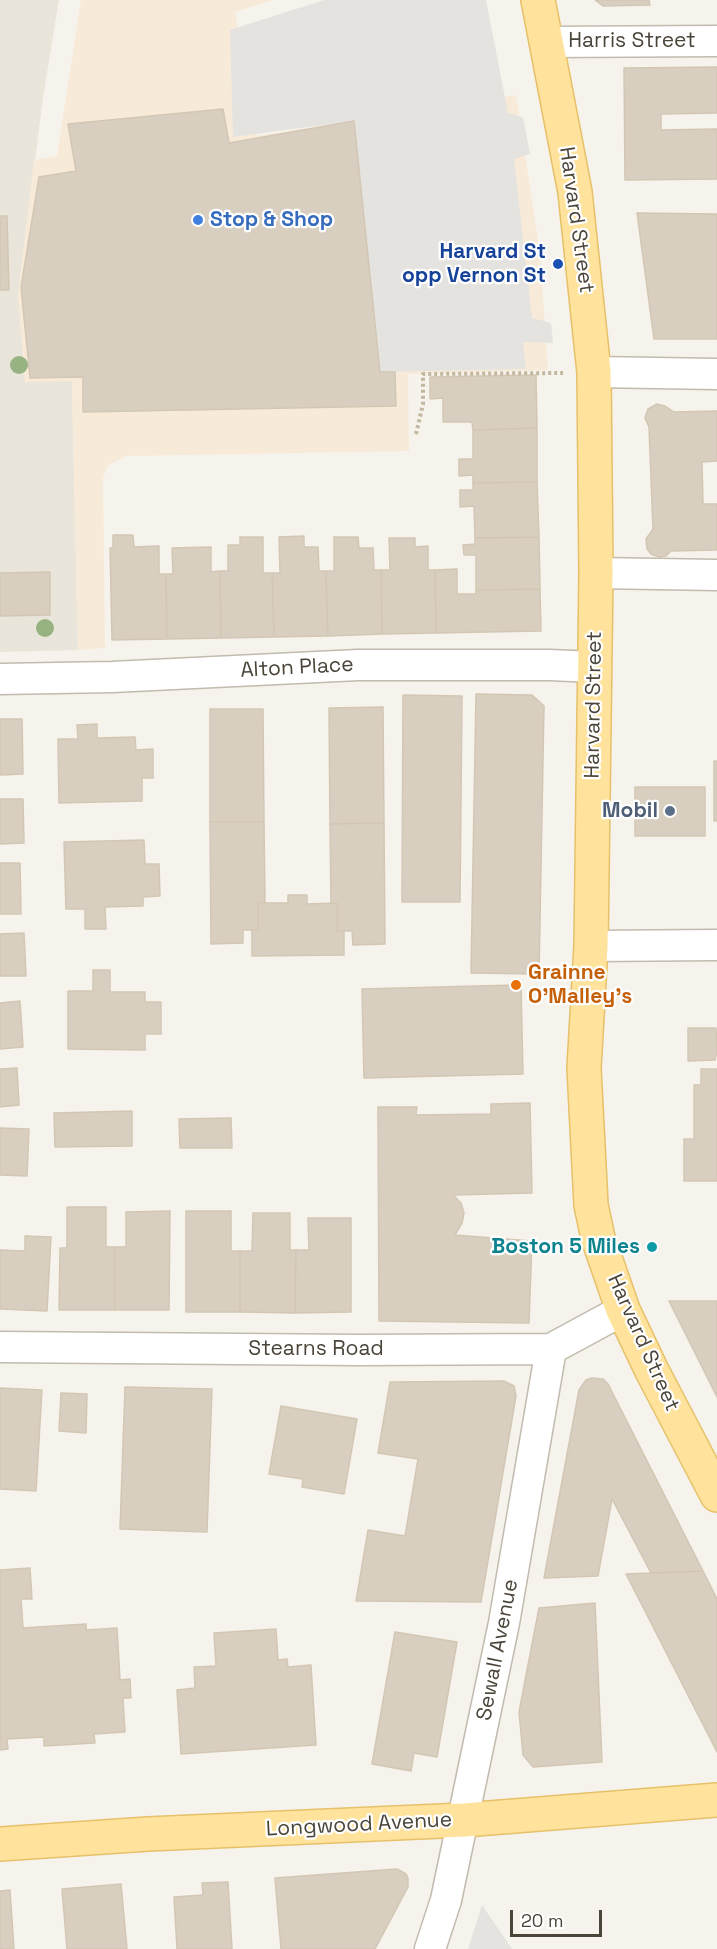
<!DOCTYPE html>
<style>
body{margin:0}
#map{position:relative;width:717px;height:1949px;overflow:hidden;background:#f6f3ec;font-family:"Space Grotesk",sans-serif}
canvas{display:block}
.scale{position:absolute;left:510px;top:1910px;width:92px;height:27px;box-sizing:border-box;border:3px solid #4b4439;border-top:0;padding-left:8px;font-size:18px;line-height:21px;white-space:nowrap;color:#4b4439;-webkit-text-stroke:4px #fff;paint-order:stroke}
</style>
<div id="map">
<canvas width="717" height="1949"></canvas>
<div class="scale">20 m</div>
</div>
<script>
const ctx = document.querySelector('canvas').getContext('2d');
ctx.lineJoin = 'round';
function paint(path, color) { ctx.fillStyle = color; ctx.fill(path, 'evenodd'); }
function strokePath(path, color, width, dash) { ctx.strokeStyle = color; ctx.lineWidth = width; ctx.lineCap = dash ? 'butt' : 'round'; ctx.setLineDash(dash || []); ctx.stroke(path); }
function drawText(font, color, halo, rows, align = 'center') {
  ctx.font = font + ' "Space Grotesk",sans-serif'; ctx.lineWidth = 4.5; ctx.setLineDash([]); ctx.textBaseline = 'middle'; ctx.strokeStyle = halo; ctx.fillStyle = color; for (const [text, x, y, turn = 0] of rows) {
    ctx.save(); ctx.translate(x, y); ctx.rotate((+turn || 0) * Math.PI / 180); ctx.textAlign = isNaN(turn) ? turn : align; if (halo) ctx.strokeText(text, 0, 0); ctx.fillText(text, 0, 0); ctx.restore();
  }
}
paint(new Path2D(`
 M0,0H59L43,97L18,296L72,381L78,650L0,652Z`), '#eae5da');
paint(new Path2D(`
 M81,0H273L235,12L257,136L516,95L540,253L548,370L408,374L409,451L126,456L107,466L103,478L105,648L78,650L72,381L25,382L18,296L34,160L57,156Z`), '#f7ead8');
paint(new Path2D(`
 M324,0H486L508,113L523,117L530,154L514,159L532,318L551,323L553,343L523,342L526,369L380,372L354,121L233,137L230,30Z
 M482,1905L512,1949H468Z`), '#e5e3e0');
const building = new Path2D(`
 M595,0H649L650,5L603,6Z
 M717,67V113L661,114V130L717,129V179L625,180L624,68Z
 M223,109L229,143L354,121L380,372H395L396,406L83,412V377L30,378L21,287L39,177L76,171L68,124Z
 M637,213L717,214V339H654Z
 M0,216H7L9,290H0Z
 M536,375L537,428L473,430L472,422H443V398L430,399V377Z
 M657,404L665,406L674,412L717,411V461L702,462L703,504H717V550L671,551L666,556L659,557L651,554L647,549L646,539L653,529L649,427L645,418L648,409Z
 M537,428V482L473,483V475L459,476V459H473V430Z
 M537,482L539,537L475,538L474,506L460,507V490H473V483Z
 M113,535H133L134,547L159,546V574H166L167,639L112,640L110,548H113Z
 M304,536V547H318L319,571H326L328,636L274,637L272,573H280L279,537Z
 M240,537H263V573H272L274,637L221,638L220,571H228V545H240Z
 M334,537H358L359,548H373L374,570H381L382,634L328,636L326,571H334Z
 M539,537L540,589L476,590V555H464L463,545L475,544V538Z
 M389,538H415V547L428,546V570H435L436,633L382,634L381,570H390Z
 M211,547V572L220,571L221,638L167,639L166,574H173L172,548Z
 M457,569V594H476V590L540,589L541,631L436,633L435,570Z
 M50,572V615L0,616V573Z
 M476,694L532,695L544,706L539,974L471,973Z
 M403,695L462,696L460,902H402Z
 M383,707L384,823L330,824L329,708Z
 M210,709H263L264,822H210Z
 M0,719H22L23,774L0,775Z
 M97,724V738L135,737L136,750L153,749V778H142V801L59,803L58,739H78L77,725Z
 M714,761H717V821H714Z
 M635,787H705V836H635Z
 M0,799H23L24,843L0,844Z
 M210,822H264L265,903H258V930H243V943L211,944Z
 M384,823L385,944L353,945L352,931H337V903H331L330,824Z
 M144,840L145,864H159L160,896L143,897V906L105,907L106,929H85V909H66L64,842Z
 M0,863H20L21,914H0Z
 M288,895H307V904L337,903V931H344V955L252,956V930H258V903H288Z
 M24,933L26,976H0V934Z
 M93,970H110V992H145V1002H161V1034H145V1050L68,1049V991H93Z
 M516,985H521L523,1074L364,1078L362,989Z
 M20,1001L23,1047L0,1049V1003Z
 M688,1028H716L717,1055H716L715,1060L688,1061Z
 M17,1068L19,1105L0,1107V1069Z
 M701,1069H717V1181H684V1139H694V1085H701Z
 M530,1103L532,1193L453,1195L461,1203L464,1213L462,1223L455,1235L532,1241L529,1323L379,1321L378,1107H417L416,1115L491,1114V1104Z
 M132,1111V1146L55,1147L54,1113Z
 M231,1118L232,1148H180L179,1119Z
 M0,1128L29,1129L27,1176L0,1175Z
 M67,1207H106V1247H115V1310H59L60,1248H67Z
 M170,1211L169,1310H115V1247H126V1212Z
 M186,1211H231V1251H240V1312H186Z
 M253,1213H290V1250H296L295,1313L240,1312V1251H252Z
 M308,1218H351V1312L295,1313L296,1250H309Z
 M25,1236L51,1237L47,1311L0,1309V1250L25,1251Z
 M669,1301H717V1397Z
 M592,1378L603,1379L608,1384L703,1571L651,1573L612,1499L598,1576L544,1578L579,1390L586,1380Z
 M504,1381L514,1386L516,1396L481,1602L356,1601L368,1530L405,1536L418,1459L378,1453L390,1382Z
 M125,1387L212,1389L207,1532L120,1529Z
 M0,1388L42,1390L36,1491L0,1489Z
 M61,1393L87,1394L86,1433L59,1431Z
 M281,1406L357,1419L344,1494L302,1487L303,1479L269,1474Z
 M30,1568L32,1599H21L23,1628L86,1624V1630L117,1628L120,1680L130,1679L131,1698H123L125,1732L94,1734L95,1743L44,1746V1737L7,1739L8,1749L0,1750V1570Z
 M703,1571L717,1599V1752L626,1574Z
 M595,1603L602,1762L533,1767L523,1755L519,1712L539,1608Z
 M276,1629L278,1660L287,1659L288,1667L311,1665L316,1745L181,1754L177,1690L195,1688L194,1667L216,1666L214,1633Z
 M395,1632L457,1642L437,1757L414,1753L411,1771L372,1764Z
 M397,1869L406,1874L408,1878V1887L375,1949H281L275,1878Z
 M228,1882L232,1949H177L174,1897L203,1895L202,1883Z
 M121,1884L127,1949H67L62,1889Z
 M10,1890L14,1949H0V1891Z`);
paint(building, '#d8cfc1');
strokePath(building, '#d3c7b4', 1.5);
const minor = new Path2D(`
 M547,42L717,41
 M594,372L717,374
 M596,573L717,575
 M0,679L112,677L358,665H549L595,667
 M591,946L717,945
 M0,1347L359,1350L551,1349L623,1310
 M430,1949L446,1900L504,1623L551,1349`);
const major = new Path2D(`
 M538,0L575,192L594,372L596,573L591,946L584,1068L591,1205L598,1238L623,1310L651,1369L717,1495
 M0,1844L148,1834L464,1820L717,1800`);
strokePath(minor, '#c2bbae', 33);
strokePath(major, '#e6c16a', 36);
strokePath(new Path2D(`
 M416,434L423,404V374L563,373`), '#c4b79f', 4, [3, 3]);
strokePath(minor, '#fff', 30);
strokePath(major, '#ffe39c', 33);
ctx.fillStyle = '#97b381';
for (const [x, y] of [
 [19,365],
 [45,628]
]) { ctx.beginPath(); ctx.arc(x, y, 9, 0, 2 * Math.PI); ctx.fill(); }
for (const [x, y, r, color] of [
 [198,220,6,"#3f7fe0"],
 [558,264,6,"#1a4fb4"],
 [670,811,6,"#5c6f8a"],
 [516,985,6,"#e8710a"],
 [652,1247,6,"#0f9aa8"]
]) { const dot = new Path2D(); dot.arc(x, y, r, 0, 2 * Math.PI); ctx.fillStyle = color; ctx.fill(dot); strokePath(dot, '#fff', 2); }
drawText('21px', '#4b4439', '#fff', [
 ["Harris Street",632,41],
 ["Harvard Street",576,220,82],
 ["Alton Place",297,668,-3],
 ["Harvard Street",594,705,-89],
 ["Harvard Street",643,1343,66],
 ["Stearns Road",316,1349],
 ["Sewall Avenue",498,1650,-79],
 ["Longwood Avenue",359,1825,-3]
]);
drawText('bold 21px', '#366cbe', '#fff', [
 ["Stop & Shop",210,220]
], 'left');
drawText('bold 21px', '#164399', '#fff', [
 ["Harvard St",546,252],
 ["opp Vernon St",546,276]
], 'right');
drawText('bold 21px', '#4e5e75', '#fff', [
 ["Mobil",658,811]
], 'right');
drawText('bold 21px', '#c56008', '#fff', [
 ["Grainne",528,973],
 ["O'Malley's",528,997]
], 'left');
drawText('bold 21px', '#0d838f', '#fff', [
 ["Boston 5 Miles",640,1247]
], 'right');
</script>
